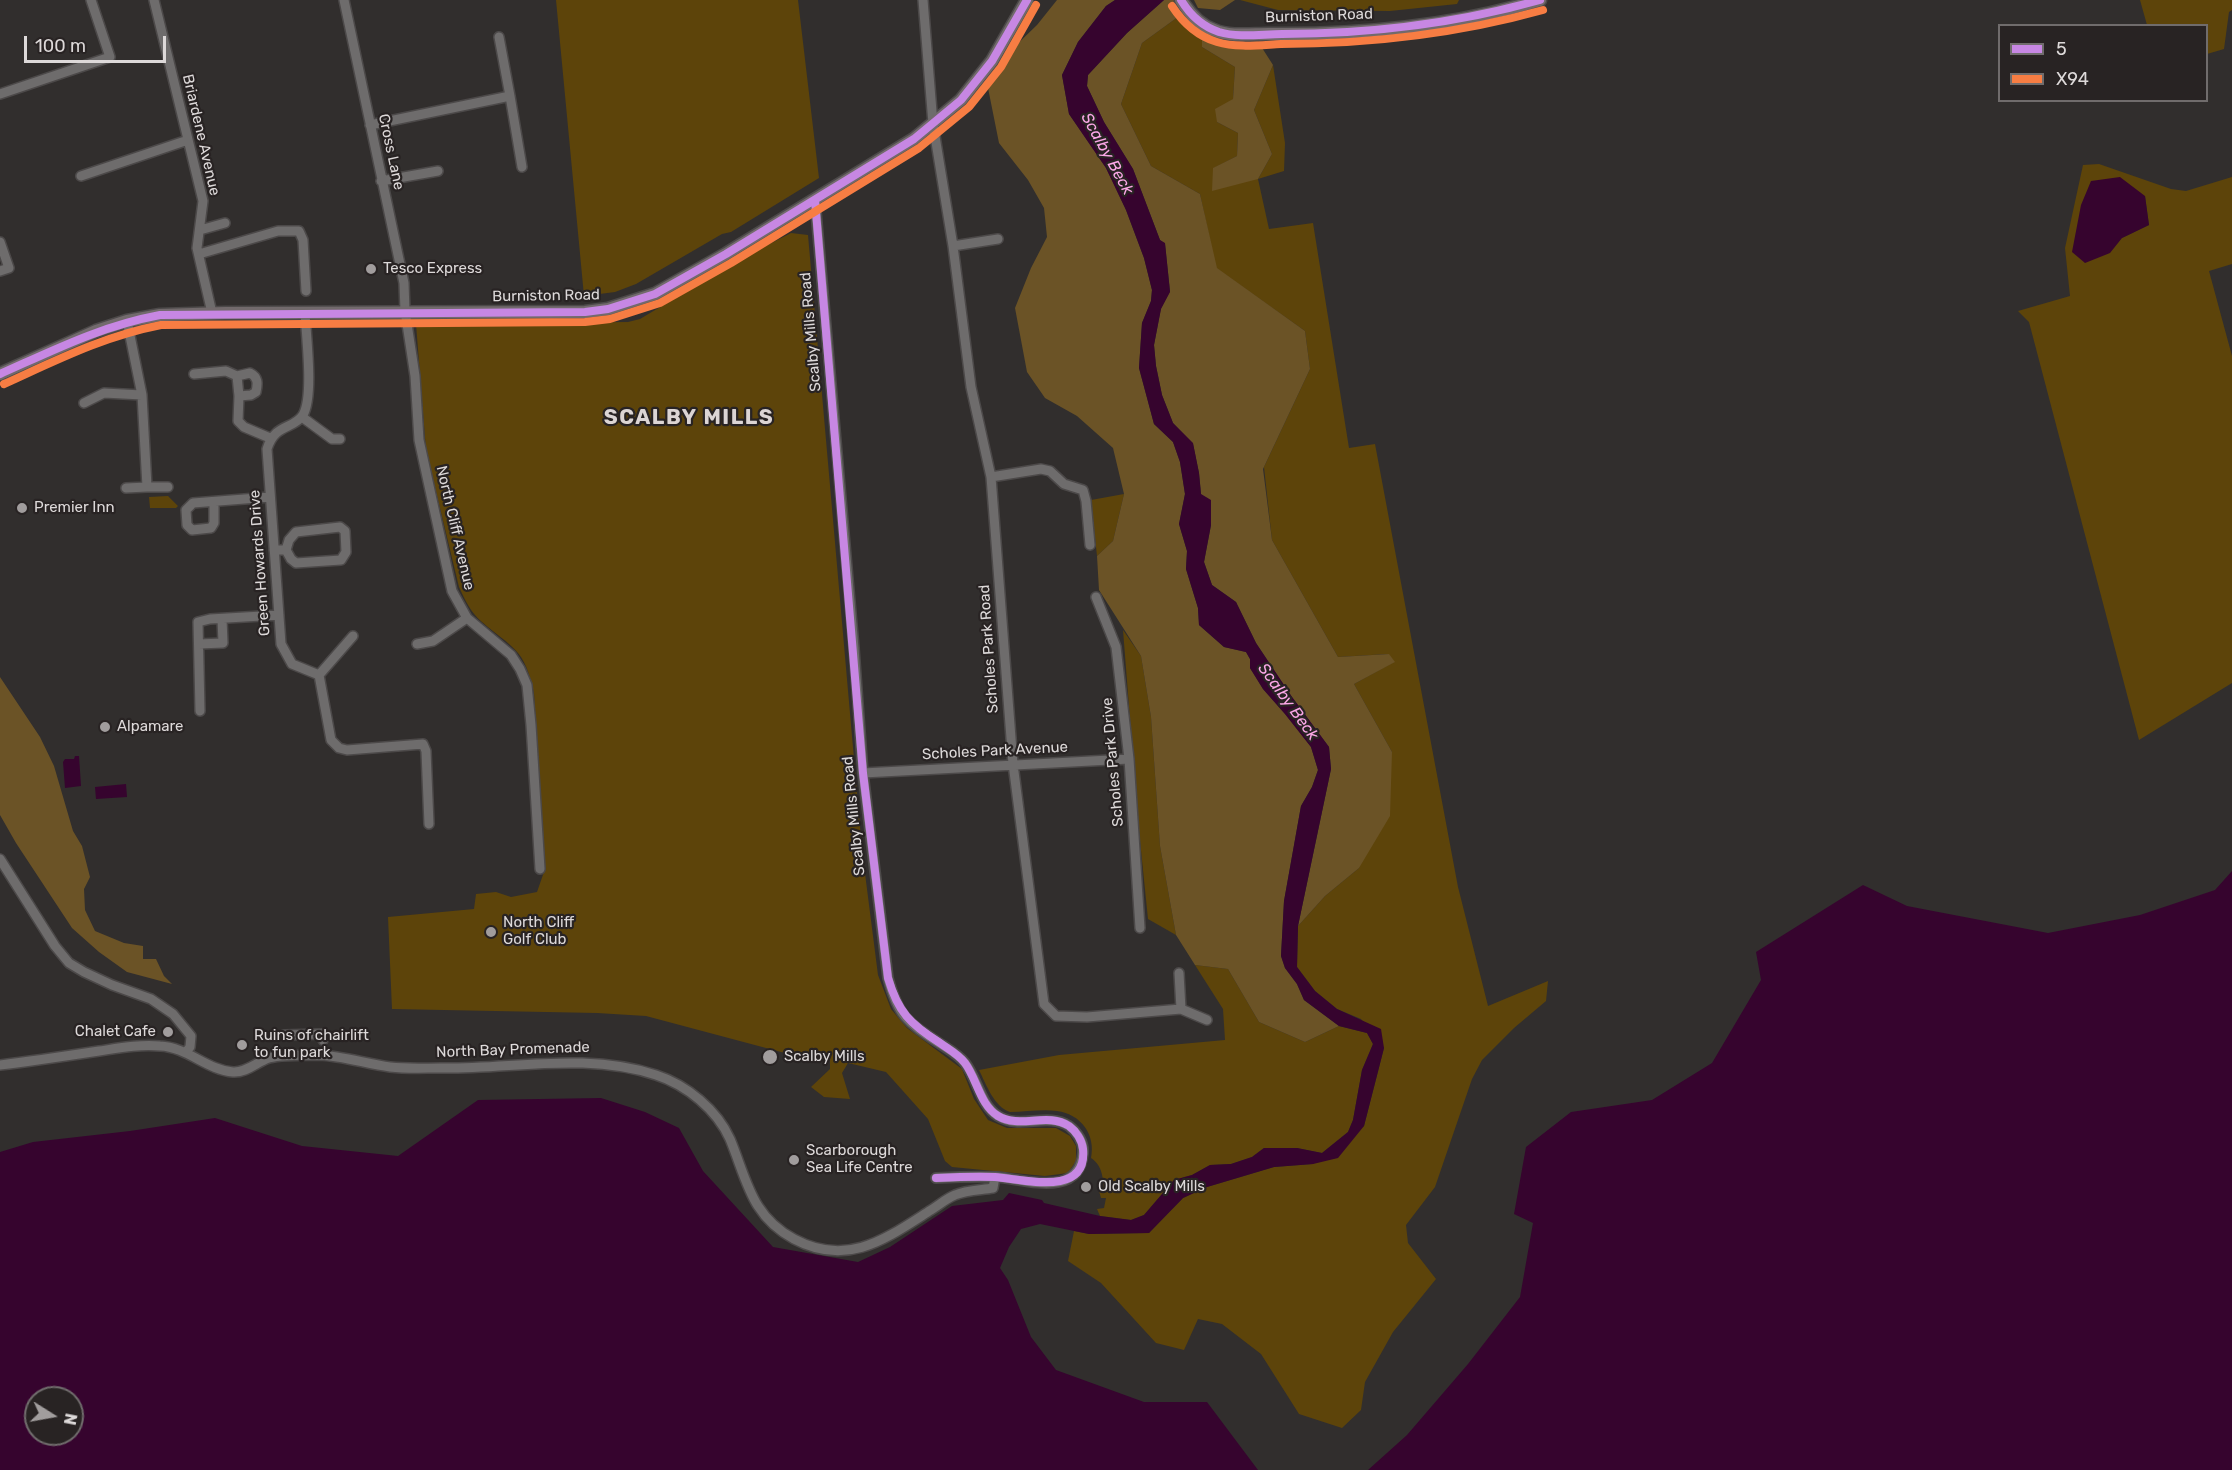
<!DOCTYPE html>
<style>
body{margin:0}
#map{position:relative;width:2232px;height:1470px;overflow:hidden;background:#312e2d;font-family:Rubik,sans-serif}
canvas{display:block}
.legend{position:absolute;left:1998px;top:24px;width:210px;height:78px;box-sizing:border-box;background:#282323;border:2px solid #706c6c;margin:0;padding:8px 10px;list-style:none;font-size:18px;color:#ddd9d9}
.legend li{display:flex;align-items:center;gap:12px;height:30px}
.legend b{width:30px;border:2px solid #706c6c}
.north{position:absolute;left:24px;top:1386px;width:60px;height:60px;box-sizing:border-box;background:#282323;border:2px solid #706c6c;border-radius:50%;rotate:101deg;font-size:16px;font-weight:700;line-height:24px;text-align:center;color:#ddd9d9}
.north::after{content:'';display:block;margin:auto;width:21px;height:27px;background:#a19d9d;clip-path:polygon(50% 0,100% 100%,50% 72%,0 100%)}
.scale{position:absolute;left:24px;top:36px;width:142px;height:27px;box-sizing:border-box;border:3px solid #ddd9d9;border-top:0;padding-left:8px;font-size:18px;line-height:21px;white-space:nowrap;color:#ddd9d9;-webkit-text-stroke:4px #282323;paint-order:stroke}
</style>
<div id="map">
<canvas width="2232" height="1470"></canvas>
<ul class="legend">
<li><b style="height:8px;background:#c787e3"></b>5</li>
<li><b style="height:8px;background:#f77d43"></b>X94</li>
</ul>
<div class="north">N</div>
<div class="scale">100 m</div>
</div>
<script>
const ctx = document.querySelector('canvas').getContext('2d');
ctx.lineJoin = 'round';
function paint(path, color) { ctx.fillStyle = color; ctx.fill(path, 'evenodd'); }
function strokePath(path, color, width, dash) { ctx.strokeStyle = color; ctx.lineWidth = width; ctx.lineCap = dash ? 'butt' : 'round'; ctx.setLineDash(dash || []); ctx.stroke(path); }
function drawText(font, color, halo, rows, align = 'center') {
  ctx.font = font + ' Rubik,sans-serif'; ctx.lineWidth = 4.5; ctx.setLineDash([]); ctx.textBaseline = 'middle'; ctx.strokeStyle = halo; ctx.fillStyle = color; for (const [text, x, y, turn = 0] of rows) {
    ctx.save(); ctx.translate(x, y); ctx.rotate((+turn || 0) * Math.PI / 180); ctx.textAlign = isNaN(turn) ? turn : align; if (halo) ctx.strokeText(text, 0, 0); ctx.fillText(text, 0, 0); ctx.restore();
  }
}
paint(new Path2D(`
 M556,0H798L819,178L731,232L722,234L636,284L615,292L584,296Z
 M1240,0H1459L1457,4L1390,11L1278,10Z
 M2140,0H2232V10L2229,12L2224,49L2207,54L2206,26L2147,25Z
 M1182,14L1202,29V47L1235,67L1233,99L1217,122L1238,133L1237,156L1214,168L1258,179L1272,154L1254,110L1273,65L1285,143L1284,171L1258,179L1269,229L1313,223L1349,448L1375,444L1458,887L1488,1006L1548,981L1546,1001L1514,1028L1482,1060L1472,1079L1435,1187L1406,1225L1408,1243L1436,1279L1393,1332L1365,1382L1361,1410L1342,1428L1299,1414L1261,1354L1222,1324L1198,1319L1184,1350L1156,1343L1101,1283L1068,1261L1074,1231L1089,1234L1149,1233L1183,1198L1207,1187L1274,1167L1313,1164L1364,1126L1384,1048L1361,1019L1337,1009L1315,991L1297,967L1298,926L1325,896L1359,868L1392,752L1354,684L1394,662L1388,654L1338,657L1272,540L1264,467L1310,369L1305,331L1216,268L1200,194L1151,166L1121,104L1142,43Z
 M2099,164L2171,189L2186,191L2232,177V264L2209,271L2232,356V683L2139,740L2029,322L2018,311L2070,296L2065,248L2083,165ZM2145,196L2149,225L2122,238Z
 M791,233L808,235L862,850L878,975L891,1009L907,1028L962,1069L974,1099L988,1120L1007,1128H1056L1070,1136L1076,1146V1161L1068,1173L1045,1176L952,1167L945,1161L928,1119L886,1072L848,1063L842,1073L850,1099L824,1097L811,1087L830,1069V1057L820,1053L808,1057L796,1056L646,1016L597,1013L392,1009L388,917L474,909L476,894L496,892L511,897L537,892L545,869L534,693C531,680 527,664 518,653C508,641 494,633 482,622C471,613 465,600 459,587L426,450L416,324L628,322L640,319L744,257Z
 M1124,494L1113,541L1097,556L1091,500Z
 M168,496L178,506L176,508H150L149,497Z
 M1123,630L1141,656L1151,717L1160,846L1176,935L1148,919L1138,821Z
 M1195,965L1228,969L1259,1022L1305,1042L1339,1026L1367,1033L1373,1044L1362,1070L1353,1120L1348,1132L1322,1153L1297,1148H1264L1252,1157L1231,1164L1210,1165L1192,1175L1174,1180L1144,1215L1131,1220L1100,1216L1097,1209L1104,1208L1106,1198H1101L1099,1191H1104C1103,1179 1103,1166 1091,1158C1096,1135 1081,1114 1057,1111C1042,1109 1025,1112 1010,1112C994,1107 986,1084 979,1070L1059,1055L1225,1040L1223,1009Z`), '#5d440a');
paint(new Path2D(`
 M1057,0H1115L1106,6L1078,42L1062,75L1069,114L1106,168L1126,210L1144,258L1152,290L1151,301L1142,323L1139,368L1154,424L1173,442L1180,462L1185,494L1179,524L1187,551L1186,569L1198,608L1199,625L1224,647L1246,652L1250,659V668L1263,689L1285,714L1311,747L1318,770L1312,787L1301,806L1284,901L1281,956L1285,968L1297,984L1304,1000L1339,1026L1305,1042L1259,1022L1228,969L1195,965L1176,935L1160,846L1151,717L1141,656L1099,590L1097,556L1113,541L1124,494L1113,448L1077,416L1045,398L1027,372L1015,308L1031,268L1047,237L1044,208L1028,180L999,143L987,83L1007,54L1037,25Z
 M1164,0H1177L1182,14L1142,43L1121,104L1151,166L1200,194L1217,268L1305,331L1310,369L1263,469L1272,540L1338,657L1389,654L1395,662L1354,684L1392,752L1390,816L1359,868L1325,896L1298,926L1331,769L1329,747L1292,697L1256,643L1236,602L1212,585L1204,562L1211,525L1201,494L1199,473L1193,444L1173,423L1162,395L1156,366L1154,345L1161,308L1170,291L1165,244L1160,240L1133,169L1104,122L1087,86L1088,75L1127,33Z
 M1194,0H1235L1220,10L1198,8Z
 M1202,29L1257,40L1273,65L1254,110L1272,154L1258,179L1212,191L1213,168L1237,156L1238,133L1217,122L1215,109L1233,99L1235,67L1202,47Z
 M0,677L40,737L54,766L73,831L82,846L90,877L84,889L85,910L95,931L124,943L143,946V959H156L164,976L172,984L127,972L99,952L72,928L16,843L0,815Z`), '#6b5326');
paint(new Path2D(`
 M1115,0H1164L1127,33L1088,75L1087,86L1104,122L1133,169L1160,240L1165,243L1170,292L1161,309L1154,345L1156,366L1162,395L1173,423L1193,443L1199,473L1201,494L1211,500V525L1204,562L1212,585L1236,602L1256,643L1292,697L1329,747L1331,769L1298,926L1297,967L1315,991L1337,1009L1381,1029L1384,1048L1364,1126L1338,1158L1313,1164L1274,1167L1207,1187L1183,1198L1149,1233L1089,1234L1040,1224L1021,1229L1009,1247L1000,1268L1008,1280L1031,1337L1056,1370L1144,1402H1207L1258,1470H0V1152L33,1142L130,1131L215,1118L302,1146L398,1156L478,1100L601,1098L645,1112L679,1128L703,1171L773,1247L858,1262L890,1247L952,1206L1003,1200L1009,1193L1042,1200L1044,1203L1100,1216L1131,1220L1144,1215L1174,1180L1192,1175L1210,1165L1231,1164L1252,1157L1264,1148H1297L1322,1153L1348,1132L1353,1120L1362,1070L1373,1044L1367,1033L1339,1026L1304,1000L1297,984L1285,968L1281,956L1284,901L1301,806L1312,787L1318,770L1311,747L1285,714L1263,689L1250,668V659L1246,652L1224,647L1199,625L1198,608L1186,569L1187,551L1179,524L1185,494L1180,462L1173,442L1154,424L1139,368L1142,323L1151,301L1152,290L1144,258L1126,210L1106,168L1069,114L1062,75L1078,42L1106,6ZM36,1398H72V1434H36Z
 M2120,177L2145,196L2149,225L2122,238L2110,253L2085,263L2072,252L2081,205L2091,181Z
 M75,756H79L81,786L65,788L63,762L65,759H74Z
 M126,784L127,797L96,799L95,787Z
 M2232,871V1470H1368L1407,1435L1468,1364L1520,1297L1533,1223L1514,1214L1526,1147L1571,1112L1652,1100L1712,1063L1761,980L1756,952L1863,885L1907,906L2048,933L2140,915L2215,890Z`), '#36042e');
const minor = new Path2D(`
 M154,0L203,201L197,248L212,313
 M344,0L404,283L405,311L415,376L419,440L452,591L467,618L511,655L520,669L527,685L531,725L540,869
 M923,0L933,124L953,246L971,387L991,477L1013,764L1044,1004L1056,1016L1087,1017L1181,1009L1207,1020
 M0,94L110,57L91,0
 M510,96L522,167
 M370,125L510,96L499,37
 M81,176L188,140
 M381,181L438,171
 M815,200L854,648L863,773L888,978C898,1016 907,1022 939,1043C948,1049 958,1054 965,1063C977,1078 981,1106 998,1116C1020,1130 1047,1112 1069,1126C1077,1132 1084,1142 1083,1153C1079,1199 1025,1179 996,1177C976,1176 956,1177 936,1178
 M200,230L225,223
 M0,242L9,268L0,271
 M953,246L998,239
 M199,254L278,231H299L303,240L306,291
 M305,312C306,336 314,396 303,415C293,430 275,423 267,449L281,644L292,664L319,675L331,740L339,748L347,750L423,744L426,751L429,824
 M194,374L226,371L237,376
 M239,396L251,395L256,392C258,383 258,377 250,373L237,376L239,396L238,421L244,427L270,438
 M84,403L104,393L142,395
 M302,417L332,439H340
 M991,477L1041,469L1050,471L1064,484L1083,490L1086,501L1090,545
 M147,487H168
 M126,488L147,487L142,395L127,321
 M214,502V523L211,528L192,530L187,525L186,510L193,503L270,497
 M274,550H286L289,540L296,532L340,527L345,531L346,552L341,560L296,563L291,559L286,550
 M1096,597L1116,647L1129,759L1140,928
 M199,644L223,643L222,619
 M417,644L433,641L467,618
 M319,675L353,636
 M200,711L198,622L210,619L279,615
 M863,773L1129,759
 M0,859L55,946L69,963L84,972L112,985L151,999L173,1014L191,1036L190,1047L186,1052
 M1179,973L1181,1009
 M284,1035L322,1034L323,1040
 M0,1065C33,1061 66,1056 99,1051C119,1048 140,1044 160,1046C187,1047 207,1070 233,1072C246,1073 257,1062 269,1058C280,1055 307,1055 319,1055C343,1056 367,1064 390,1067C407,1069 424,1068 441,1068C514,1069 585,1052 656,1075C687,1085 717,1110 730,1139C747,1180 751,1216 794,1239C848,1268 887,1238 931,1210C939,1205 947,1198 955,1195C966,1190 981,1190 993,1188L995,1177`);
const major = new Path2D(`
 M1181,0C1189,13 1199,25 1214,30C1230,37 1251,34 1268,34C1360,35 1453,27 1540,0
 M0,374L96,331L127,321L160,315L225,313L585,312L608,309L655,294L726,254L914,139L961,100L992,61L1027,0`);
strokePath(minor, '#4c4949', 12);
strokePath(major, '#4c4949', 15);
strokePath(minor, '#6e6c6c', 9);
strokePath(major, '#726a6c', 12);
strokePath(new Path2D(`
 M1181,0C1190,15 1201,26 1219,32C1239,38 1262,34 1282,34C1370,34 1455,24 1540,0
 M815,200L863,773L888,978C898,1012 910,1024 940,1043C948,1049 958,1054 965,1063C977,1079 980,1105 998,1116C1020,1129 1047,1112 1069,1126C1076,1131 1082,1140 1083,1149C1088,1198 1022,1179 995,1177C976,1176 956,1177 936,1178
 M0,374C54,350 101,326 160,315L585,312L608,309L655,294L726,254L914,139L961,100L992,61L1027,0`), '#c787e3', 8);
strokePath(new Path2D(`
 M1172,6C1183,23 1197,36 1217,42C1237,48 1260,45 1281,44C1370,44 1457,34 1543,10
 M4,384C57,360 104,336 161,325L585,322L610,319L660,303L731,263L919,148L969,107L1001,67L1036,5`), '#f77d43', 8);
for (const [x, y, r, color] of [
 [371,269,6,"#a19d9d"],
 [22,508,6,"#a19d9d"],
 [105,727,6,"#a19d9d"],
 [491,932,6,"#a19d9d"],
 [168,1032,6,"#a19d9d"],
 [242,1045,6,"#a19d9d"],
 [770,1057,8,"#a19d9d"],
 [794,1160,6,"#a19d9d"],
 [1086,1187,6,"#a19d9d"]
]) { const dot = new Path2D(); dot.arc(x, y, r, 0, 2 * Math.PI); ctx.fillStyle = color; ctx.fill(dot); strokePath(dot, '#282323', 2); }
drawText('15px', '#ddd9d9', '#282323', [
 ["Burniston Road",1319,16,-2],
 ["Briardene Avenue",201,135,77],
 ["Cross Lane",391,152,78],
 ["Burniston Road",546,296,-1],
 ["Scalby Mills Road",811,332,-95],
 ["North Cliff Avenue",455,528,77],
 ["Green Howards Drive",260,563,-94],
 ["Scholes Park Road",989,649,-94],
 ["Scholes Park Avenue",995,751,-3],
 ["Scholes Park Drive",1113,762,-95],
 ["Scalby Mills Road",854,816,-96],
 ["North Bay Promenade",513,1050,-2]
]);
drawText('15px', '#ddd9d9', '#282323', [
 ["Tesco Express",383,269],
 ["Premier Inn",34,508],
 ["Alpamare",117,727],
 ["North Cliff",503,923],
 ["Golf Club",503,940],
 ["Chalet Cafe",156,1032,"right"],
 ["Ruins of chairlift",254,1036],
 ["to fun park",254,1053],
 ["Scalby Mills",784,1057],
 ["Scarborough",806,1151],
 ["Sea Life Centre",806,1168],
 ["Old Scalby Mills",1098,1187]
], 'left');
drawText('italic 16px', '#fba7e7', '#282323', [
 ["Scalby Beck",1107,154,61],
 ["Scalby Beck",1288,702,54]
]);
ctx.letterSpacing = '1.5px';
drawText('bold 21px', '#dcd5d4', '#282323', [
 ["SCALBY MILLS",689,418]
]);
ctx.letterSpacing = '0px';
</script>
